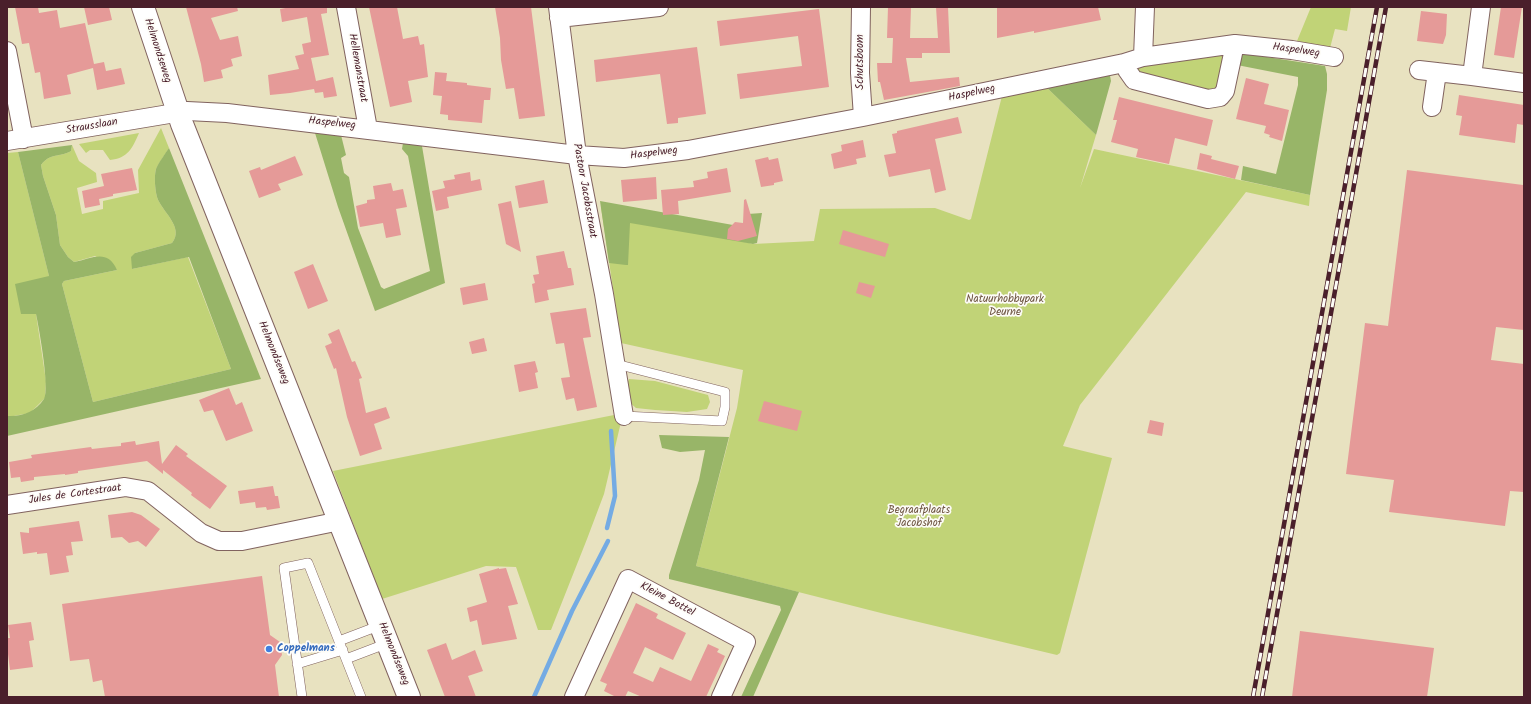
<!DOCTYPE html>
<style>
body{margin:0}
#map{position:relative;width:1531px;height:704px;overflow:hidden;background:#e8e2c0;font-family:Kalam,sans-serif}
canvas{display:block}
.frame{position:absolute;inset:0;border:8px solid #4a1f2b;pointer-events:none}
</style>
<div id="map">
<canvas width="1531" height="704"></canvas>
<div class="frame"></div>
</div>
<script>
const ctx = document.querySelector('canvas').getContext('2d');
ctx.lineJoin = 'round';
function paint(path, color) { ctx.fillStyle = color; ctx.fill(path, 'evenodd'); }
function strokePath(path, color, width, dash) { ctx.strokeStyle = color; ctx.lineWidth = width; ctx.lineCap = dash ? 'butt' : 'round'; ctx.setLineDash(dash || []); ctx.stroke(path); }
function drawText(font, color, halo, rows, align = 'center') {
  ctx.font = font + ' Kalam,sans-serif'; ctx.lineWidth = 3.5; ctx.setLineDash([]); ctx.textBaseline = 'middle'; ctx.strokeStyle = halo; ctx.fillStyle = color; for (const [text, x, y, turn = 0] of rows) {
    ctx.save(); ctx.translate(x, y); ctx.rotate((+turn || 0) * Math.PI / 180); ctx.textAlign = isNaN(turn) ? turn : align; if (halo) ctx.strokeText(text, 0, 0); ctx.fillText(text, 0, 0); ctx.restore();
  }
}
paint(new Path2D(`
 M1311,7H1351L1347,31L1335,29L1330,48L1297,41Z
 M1221,51L1223,61L1220,84L1215,88L1206,91L1140,76L1133,65Z
 M1043,84L1096,135L1080,188L1094,149L1310,195L1309,206L1246,192L1080,405L1063,446L1112,458L1060,653L1057,655L885,614L696,566L737,408L743,370L621,343L601,207L753,244L814,241L820,209L935,208L969,220L971,219L1003,92Z
 M161,128L169,148C165,155 159,162 156,169C154,176 155,189 157,197C161,211 185,227 172,243L135,253L132,269L188,257L231,369L93,402L62,284L64,281L117,270L95,256L74,262L68,257L60,245L56,215L43,176L41,165C51,152 59,158 71,151L72,145L79,161L96,173L97,182L77,188L82,214L103,209V201L139,193L138,170Z
 M139,133C132,149 128,158 110,160L103,150H90L86,153L79,144Z
 M18,152L49,276L36,314L46,381L45,398L30,413L8,417L7,416V153Z
 M629,379L655,381L708,395L710,402L707,409L687,412L655,410L636,408L628,401L625,388Z
 M619,414L621,422L604,494L587,539L551,630H538L516,567L486,566L382,599L333,471Z`), '#c1d377');
paint(new Path2D(`
 M1241,53L1325,66L1327,74V90L1310,195L1241,180L1243,166L1276,174L1298,85V77L1237,65Z
 M1109,70L1111,81L1096,135L1043,84Z
 M315,133L341,135L346,155L341,158L344,173L349,177L358,228L381,287L384,289L430,271L408,156L402,149L403,143L422,146L445,283L375,311L338,207Z
 M72,145L71,151C59,158 51,152 41,165L43,176L56,215L60,245L68,257L74,262C92,259 107,248 117,270L64,281L62,284L93,402L231,369L189,257L132,269L131,257L135,253L172,243C185,227 161,211 157,197C155,189 154,176 156,169C159,162 165,154 169,148L261,379L7,436V416C22,417 35,412 44,399C50,389 39,328 36,314H21L15,284L49,276L18,152Z
 M600,201L744,227L748,214L762,213L757,243L753,244L630,223L628,265H626L609,263Z
 M659,435L729,437L696,566L799,592L753,697H741L781,610L780,606L669,579V575L699,480L705,450L680,452L662,448Z`), '#98b568');
strokePath(new Path2D(`
 M607,528L615,496L611,431
 M534,697L572,611L608,541`), '#74abe3', 4.5);
paint(new Path2D(`
 M15,7H38L39,13L57,10L60,28L85,23L94,64L104,62L106,71L121,68L125,84L97,90L93,68L67,75L71,94L44,99L40,72L35,73L29,43L22,44Z
 M84,7H109L112,20L88,25Z
 M186,7H237L238,11L211,18L220,40L238,36L242,56L231,59L233,66L221,70L223,78L204,82L201,64Z
 M291,7H327V13L321,14L329,55L311,58L316,81L333,77L337,96L324,98L323,92L315,93L314,89L290,93L270,95L268,75L299,69L295,56L304,54L302,44L311,42L307,17L282,22L280,9Z
 M369,7H397L403,39L418,36L420,45L424,44L428,77L408,81L412,102L390,107Z
 M495,7H531L545,116L519,119L514,88L506,89L501,60L500,38Z
 M888,7H911L910,38H938L936,7H948L950,53H922V58H906L910,82L959,77L960,86L884,100L880,82H878L877,63H892L893,38H887Z
 M997,7H1098L1101,20L1034,33V31L997,38Z
 M1501,7H1522L1514,58L1494,55Z
 M819,9L829,87L740,99L737,74L802,66L798,36L720,46L717,21Z
 M1421,11L1447,14L1446,35L1443,44L1417,41Z
 M697,47L706,114L678,118V123L667,124L660,74L596,82L594,60Z
 M435,72L447,73L446,81L467,83V85L491,88L490,100H484L482,123L448,120V115L440,114L442,96L433,95Z
 M1246,78L1269,84L1264,104L1289,110L1282,141L1269,137L1270,135L1264,133L1266,126L1236,119Z
 M1459,95L1524,105V125L1517,124L1515,143L1459,135L1462,116L1456,115Z
 M1119,97L1213,120L1207,146L1175,138L1169,164L1136,157L1138,149L1111,142L1117,120H1113Z
 M958,117L962,133L935,139L946,190L935,193L930,169L889,177L884,155L896,153L892,134L897,133V131Z
 M863,140L866,157L856,159L857,164L834,169L831,154L842,151L841,145Z
 M1200,153L1212,156L1211,159L1239,166L1235,179L1197,169Z
 M295,156L303,175L278,184L281,190L259,198L249,171L260,167L261,170Z
 M768,157L769,160L778,158L783,181L774,183V185L761,187L755,160Z
 M132,168L137,190L113,194V196L99,199L100,205L85,208L82,191L104,186L101,174Z
 M727,168L731,192L678,201L679,214L663,215L661,190L694,187L693,181L708,178L707,172Z
 M1407,170L1523,185L1524,330L1496,327L1491,360L1524,364V492L1510,491L1505,526L1389,512L1394,480L1346,474L1365,323L1388,326Z
 M470,172L471,181L480,179L482,190L447,197L449,208L436,211L432,191L445,188L443,181L455,179L454,175Z
 M656,177L657,199L623,202L621,180Z
 M544,180L548,203L519,208L515,186Z
 M391,183L393,191L403,189L407,207L396,209L401,235L386,238L383,223L360,227L356,206L367,203V200L375,199L373,186Z
 M746,199L757,236L738,241L727,239L728,229L735,222L743,223L744,200Z
 M511,201L521,252L506,244L498,204Z
 M843,230L889,244L885,257L839,244Z
 M564,251L568,268H571L574,285L547,290L549,300L535,303L532,284L535,283L533,275L539,274L536,256Z
 M313,264L328,301L308,309L294,272Z
 M859,282L875,286L871,298L856,293Z
 M485,283L488,300L463,305L460,288Z
 M586,308L591,337L583,338L597,407L577,411L574,398L566,400L561,378L570,377L564,343L556,344L550,313Z
 M339,329L352,362L355,361L362,378L359,379L366,413L386,407L390,418L374,424L382,449L360,456L347,417L336,368L334,369L325,346L332,343L328,334Z
 M484,338L487,351L472,354L469,342Z
 M535,361L538,372L535,373L538,388L519,392L514,365Z
 M229,388L236,405L242,402L253,431L226,441L213,410L204,412L199,400Z
 M764,401L802,411L797,431L758,421Z
 M1150,420L1164,423L1162,436L1147,433Z
 M135,441L136,445L159,441L162,464L176,445L188,454L186,456L227,486L210,509L191,495L192,493L163,470V474L147,461L78,471V473L65,475V474L34,477V480L21,482L20,477L11,478L9,462L32,458L31,455L91,447L92,449L110,447L121,446V443Z
 M273,486L275,496H278L280,508L267,510L266,507L256,508L255,502L240,504L238,491Z
 M132,512L141,515L160,529L146,547L138,541L129,543L122,537L111,538L108,515Z
 M79,521L83,541L71,542L73,555L66,556L69,572L50,575L47,553L37,554V552L23,554L20,532L29,533V528Z
 M499,568V569L506,568L518,604L508,606L517,639L482,645L477,620L470,622L467,608L487,602L479,574Z
 M262,576L270,635L280,642L282,655L275,665L279,697H105L102,680L93,682L89,659L70,661L62,604Z
 M636,603L658,614L656,618L686,633L673,660L645,647L633,673L653,682L660,667L691,681L708,644L719,649L717,652L725,656L706,697H642L628,691L625,697H616L604,691L607,684L600,681Z
 M31,622L34,640L29,641L33,667L10,670L7,646V638H10L8,625Z
 M1300,631L1434,648L1427,697H1292Z
 M446,643L452,660L475,650L483,671L468,676L476,697H445L427,650Z`), '#e59a98');
const service = new Path2D(`
 M616,364L725,392V407L722,421L624,416
 M339,641L381,625
 M346,659L388,643
 M297,664L343,650
 M302,697L284,568L308,563L361,697`);
const minor = new Path2D(`
 M346,7L368,129
 M558,7L577,155L604,294L624,416
 M861,7L860,73L863,117
 M1481,7L1472,76L1524,83
 M559,18L659,7
 M7,51L24,139
 M1143,57L1145,7
 M1124,63L1127,70L1134,80L1208,99L1220,97L1225,91L1235,44
 M1419,70L1472,76
 M1432,107L1437,72
 M7,141L187,111L227,113L577,155L624,158L688,150L863,117L1124,63L1143,57L1235,44L1292,50L1334,57
 M7,505L125,487L148,491L201,533L219,541H242L340,521
 M574,697L628,579L746,642L721,697`);
const tertiary = new Path2D(`
 M143,7L182,124L409,697`);
strokePath(service, '#81635f', 10);
strokePath(minor, '#81635f', 20);
strokePath(tertiary, '#81635f', 24);
strokePath(service, '#fff', 9);
strokePath(minor, '#fff', 18);
strokePath(tertiary, '#fff', 22);
const rail = new Path2D(`
 M1253,697L1377,7
 M1262,697L1386,7`);
strokePath(rail, '#4a1f2b', 4.5);
strokePath(rail, '#fdfcf7', 3, [9]);
for (const [x, y, r, color] of [
 [269,649,4,"#3f7fe0"]
]) { const dot = new Path2D(); dot.arc(x, y, r, 0, 2 * Math.PI); ctx.fillStyle = color; ctx.fill(dot); strokePath(dot, '#fdfcf7', 1.5); }
drawText('11px', '#4a1f2b', '#fdfcf7', [
 ["Helmondseweg",157,51,72],
 ["Haspelweg",1296,51,8],
 ["Schutsboom",861,62,-90],
 ["Hellemanstraat",357,68,80],
 ["Haspelweg",972,94,-12],
 ["Haspelweg",332,124,6],
 ["Strausslaan",92,127,-10],
 ["Haspelweg",654,154,-7],
 ["Pastoor Jacobsstraat",584,191,80],
 ["Helmondseweg",273,353,68],
 ["Jules de Cortestraat",75,495,-8],
 ["Kleine Bottel",667,600,28],
 ["Helmondseweg",393,654,68]
]);
drawText('11px', '#6e5542', '#fdfcf7', [
 ["Natuurhobbypark",1005,300],
 ["Deurne",1005,313],
 ["Begraafplaats",919,511],
 ["Jacobshof",919,524]
]);
drawText('bold 11px', '#366cbe', '#fdfcf7', [
 ["Coppelmans",277,649]
], 'left');
</script>
